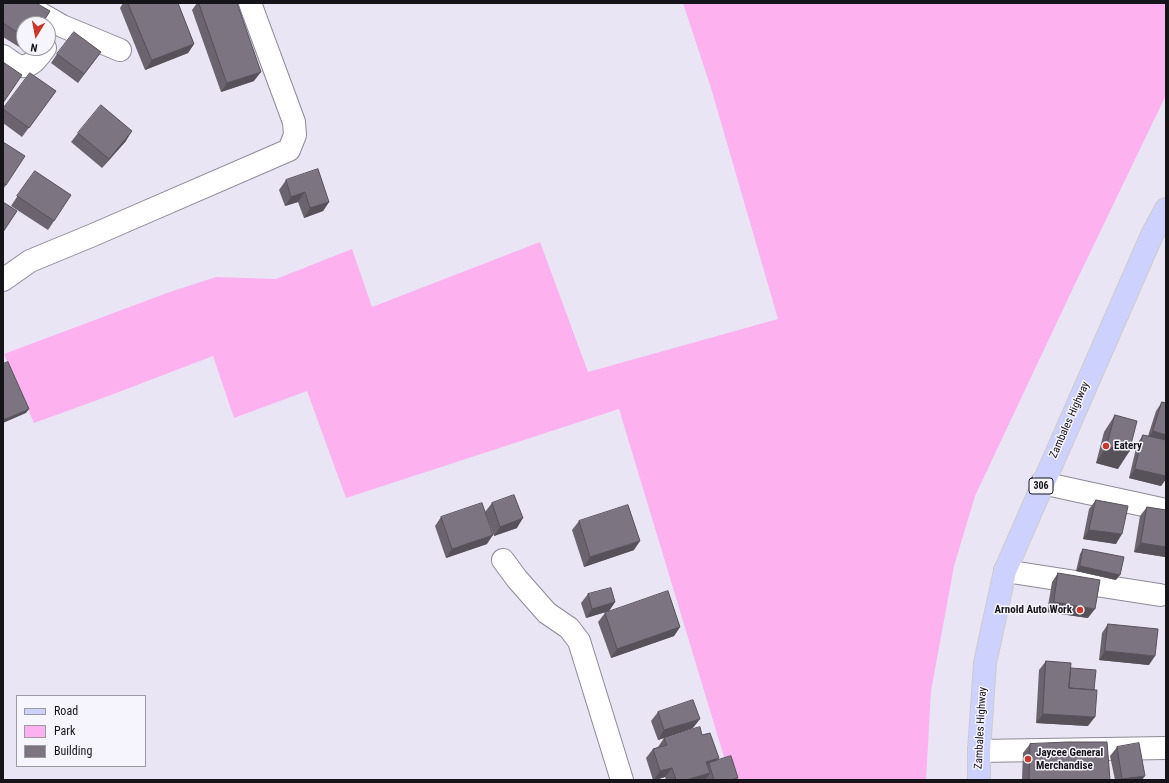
<!DOCTYPE html>
<style>
body{margin:0}
#map{position:relative;width:1169px;height:783px;overflow:hidden;background:#e9e5f5;font-family:"Roboto Condensed",sans-serif}
canvas{display:block}
.frame{position:absolute;inset:0;border:4px solid #151419;pointer-events:none}
.legend{position:absolute;left:16px;top:695px;width:130px;height:72px;box-sizing:border-box;background:#f6f4fd;border:1px solid #9c9aa2;margin:0;padding:5px 7px;list-style:none;font-size:12px;color:#151419}
.legend li{display:flex;align-items:center;gap:8px;height:20px}
.legend b{width:20px;border:1px solid #9c9aa2}
.north{position:absolute;left:16px;top:16px;width:40px;height:40px;box-sizing:border-box;background:#f6f4fd;border:1px solid #9c9aa2;border-radius:50%;rotate:190deg;font-size:11px;font-weight:700;line-height:16px;text-align:center;color:#151419}
.north::after{content:'';display:block;margin:auto;width:14px;height:18px;background:#c6392b;clip-path:polygon(50% 0,100% 100%,50% 72%,0 100%)}
</style>
<div id="map">
<canvas width="1169" height="783"></canvas>
<div class="frame"></div>
<ul class="legend">
<li><b style="height:5px;background:#ccd2fd"></b>Road</li>
<li><b style="height:11px;background:#fdb1ef"></b>Park</li>
<li><b style="height:11px;background:#7c7480"></b>Building</li>
</ul>
<div class="north">N</div>
</div>
<script>
const ctx = document.querySelector('canvas').getContext('2d');
ctx.lineJoin = 'round';
function paint(path, color) { ctx.fillStyle = color; ctx.fill(path, 'evenodd'); }
function strokePath(path, color, width, dash) { ctx.strokeStyle = color; ctx.lineWidth = width; ctx.lineCap = dash ? 'butt' : 'round'; ctx.setLineDash(dash || []); ctx.stroke(path); }
function drawText(font, color, halo, rows, align = 'center') {
  ctx.font = font + ' "Roboto Condensed",sans-serif'; ctx.lineWidth = 3; ctx.setLineDash([]); ctx.textBaseline = 'middle'; ctx.strokeStyle = halo; ctx.fillStyle = color; for (const [text, x, y, turn = 0] of rows) {
    ctx.save(); ctx.translate(x, y); ctx.rotate((+turn || 0) * Math.PI / 180); ctx.textAlign = isNaN(turn) ? turn : align; if (halo) ctx.strokeText(text, 0, 0); ctx.fillText(text, 0, 0); ctx.restore();
  }
}
paint(new Path2D(`
 M683,3H1166V95L1074,286L975,496L954,566L931,691L926,780H731L619,409L346,498L307,391L234,418L213,356L111,395L34,423L4,354L167,293L216,277L276,279L352,249L372,307L540,242L588,372L778,319L711,88Z`), '#fdb1ef');
const minor = new Path2D(`
 M22,3L62,26L120,50
 M3,56C8,59 14,65 20,66C32,68 39,56 45,48
 M3,280L30,261L93,235L289,150L295,135L294,122L250,3
 M1042,483L1166,510
 M503,560L517,579L547,613L569,628L579,641L622,780
 M1005,571L1160,595
 M979,751L1166,748`);
const major = new Path2D(`
 M979,780V751L985,663L1005,571L1152,235L1166,209`);
strokePath(minor, '#8d8a98', 24);
strokePath(major, '#cccbcc', 24);
strokePath(minor, '#fff', 22);
strokePath(major, '#ccd2fd', 22);
paint(new Path2D(`
 M3,3L24,24V48H26L24,50L3,37Z
 M123,3H178L194,44L188,53L145,70L120,8Z
 M197,3H199L254,81L221,92L192,10Z
 M101,52L78,83L51,63L57,54Z
 M56,91L22,137L3,123V109Z
 M78,133L126,141L102,168L71,142Z
 M3,142L6,185L3,189Z
 M28,180L54,221L48,230L11,206Z
 M286,180L329,202L323,211L304,218L298,202L285,206L279,190Z
 M1162,402L1166,403V479L1161,486L1129,478L1137,444L1143,435L1148,436L1156,411Z
 M1115,415L1118,469L1096,463L1104,432Z
 M1096,500L1116,544L1083,539L1089,509Z
 M492,503L517,528L494,536L485,512Z
 M1147,507L1166,510V555L1165,557L1134,552L1140,516Z
 M441,517L487,544L446,558L435,526Z
 M579,521L634,550L584,567L572,530Z
 M1083,549L1116,580L1076,571L1080,554Z
 M1058,573L1088,618L1047,612L1052,582Z
 M588,594L615,602L609,611L586,618L581,603Z
 M605,613L680,627L674,636L611,658L598,622Z
 M1108,624L1149,665L1099,660L1102,633Z
 M1046,661L1071,668L1088,726L1036,723L1039,670Z
 M658,712L693,728L658,740L651,721Z
 M702,735L717,760L736,780H666L665,777L656,780H653L646,758L653,749L658,747L664,738Z
 M1030,744L1110,780H1022L1023,753Z
 M1117,747L1142,780H1115L1110,756Z`), '#6b646e');
paint(new Path2D(`
 M194,44L188,53L145,70L152,60Z
 M261,72L254,81L221,92L227,83Z
 M132,131L126,141L102,168L109,159Z
 M305,192L298,202L285,206L291,197Z
 M329,202L323,211L304,218L310,208Z
 M29,409L26,413L3,423V420Z
 M1153,431L1166,435V446L1147,440Z
 M1107,446L1129,452L1118,469L1096,463Z
 M1135,469L1166,476V479L1161,486L1129,478Z
 M523,518L517,528L494,536L500,527Z
 M1089,530L1122,534L1116,544L1083,539Z
 M493,535L487,544L446,558L452,549Z
 M640,541L634,550L584,567L590,557Z
 M1141,543L1166,547V555L1165,557L1134,552Z
 M1080,566L1120,575L1116,580L1076,571Z
 M615,602L609,611L586,618L592,609Z
 M1054,602L1095,609L1088,618L1047,612Z
 M680,627L674,636L611,658L617,649Z
 M1105,651L1155,656L1149,665L1099,660Z
 M1043,714L1095,717L1088,726L1036,723Z
 M700,719L693,728L658,740L664,730Z
 M719,758L712,767L709,763L703,770L706,762Z
 M672,768L665,777L654,780L660,771Z
 M710,773L705,780H686Z
 M1145,776L1142,780H1122V779Z`), '#57515a');
const building = new Path2D(`
 M3,3H36L50,11L42,24H24V37L3,23Z
 M128,3H178L194,44L152,60Z
 M199,3H237L261,72L227,83Z
 M74,32L101,52L84,74L57,54Z
 M3,62L22,75L3,103Z
 M30,73L56,91L29,128L3,109Z
 M101,105L132,131L109,159L78,133Z
 M3,142L25,156L6,185L3,183Z
 M318,169L329,202L310,208L305,192L291,197L286,180Z
 M35,171L71,195L54,221L17,196Z
 M3,202L17,211L3,232Z
 M8,362L29,409L3,420V364Z
 M1162,402L1166,403V435L1153,431Z
 M1115,415L1137,421L1129,452L1107,446Z
 M1143,435L1166,440V476L1135,469Z
 M514,495L523,518L500,527L492,503Z
 M1096,500L1128,506L1122,534L1089,530Z
 M482,503L493,535L452,549L441,517Z
 M628,505L640,541L590,557L579,521Z
 M1147,507L1166,510V547L1141,543Z
 M1083,549L1124,557L1120,575L1080,566Z
 M1058,573L1100,580L1095,609L1054,602Z
 M611,588L615,602L592,609L588,594Z
 M668,591L680,627L617,649L605,613Z
 M1108,624L1158,629L1155,656L1105,651Z
 M1046,661L1071,663L1069,688L1097,690L1095,717L1043,714Z
 M1071,668L1096,670L1094,690L1069,688Z
 M693,700L700,719L664,730L658,712Z
 M700,727L702,735L710,733L719,758L706,762L710,773L686,780H676L672,768L660,771L653,749L667,745L664,738Z
 M1068,742H1107L1110,780H1029L1030,744Z
 M1139,743L1145,776L1122,779L1117,747Z
 M731,756L738,778L730,780H714L709,763Z`);
paint(building, '#7c7480');
strokePath(building, '#57515a', 1);
for (const [x, y, r, color] of [
 [1106,446,4,"#c6392b"],
 [1080,610,4,"#c6392b"],
 [1028,759,4,"#c6392b"]
]) { const dot = new Path2D(); dot.arc(x, y, r, 0, 2 * Math.PI); ctx.fillStyle = color; ctx.fill(dot); strokePath(dot, '#f6f4fd', 1.5); }
for (const [x, y, w] of [
 [1041,486,24]
]) { const box = new Path2D(); box.roundRect(x - w / 2, y - 8, w, 16, 3); ctx.fillStyle = '#f6f4fd'; ctx.fill(box); strokePath(box, '#151419', 1); }
drawText('bold 10px', '#151419', null, [
 ["306",1041,486]
]);
drawText('11px', '#151419', '#f6f4fd', [
 ["Zambales Highway",1070,420,-66],
 ["Zambales Highway",981,728,-87]
]);
drawText('bold 11px', '#151419', '#f6f4fd', [
 ["Eatery",1114,446],
 ["Arnold Auto Work",1072,610,"right"],
 ["Jaycee General",1036,753],
 ["Merchandise",1036,766]
], 'left');
</script>
